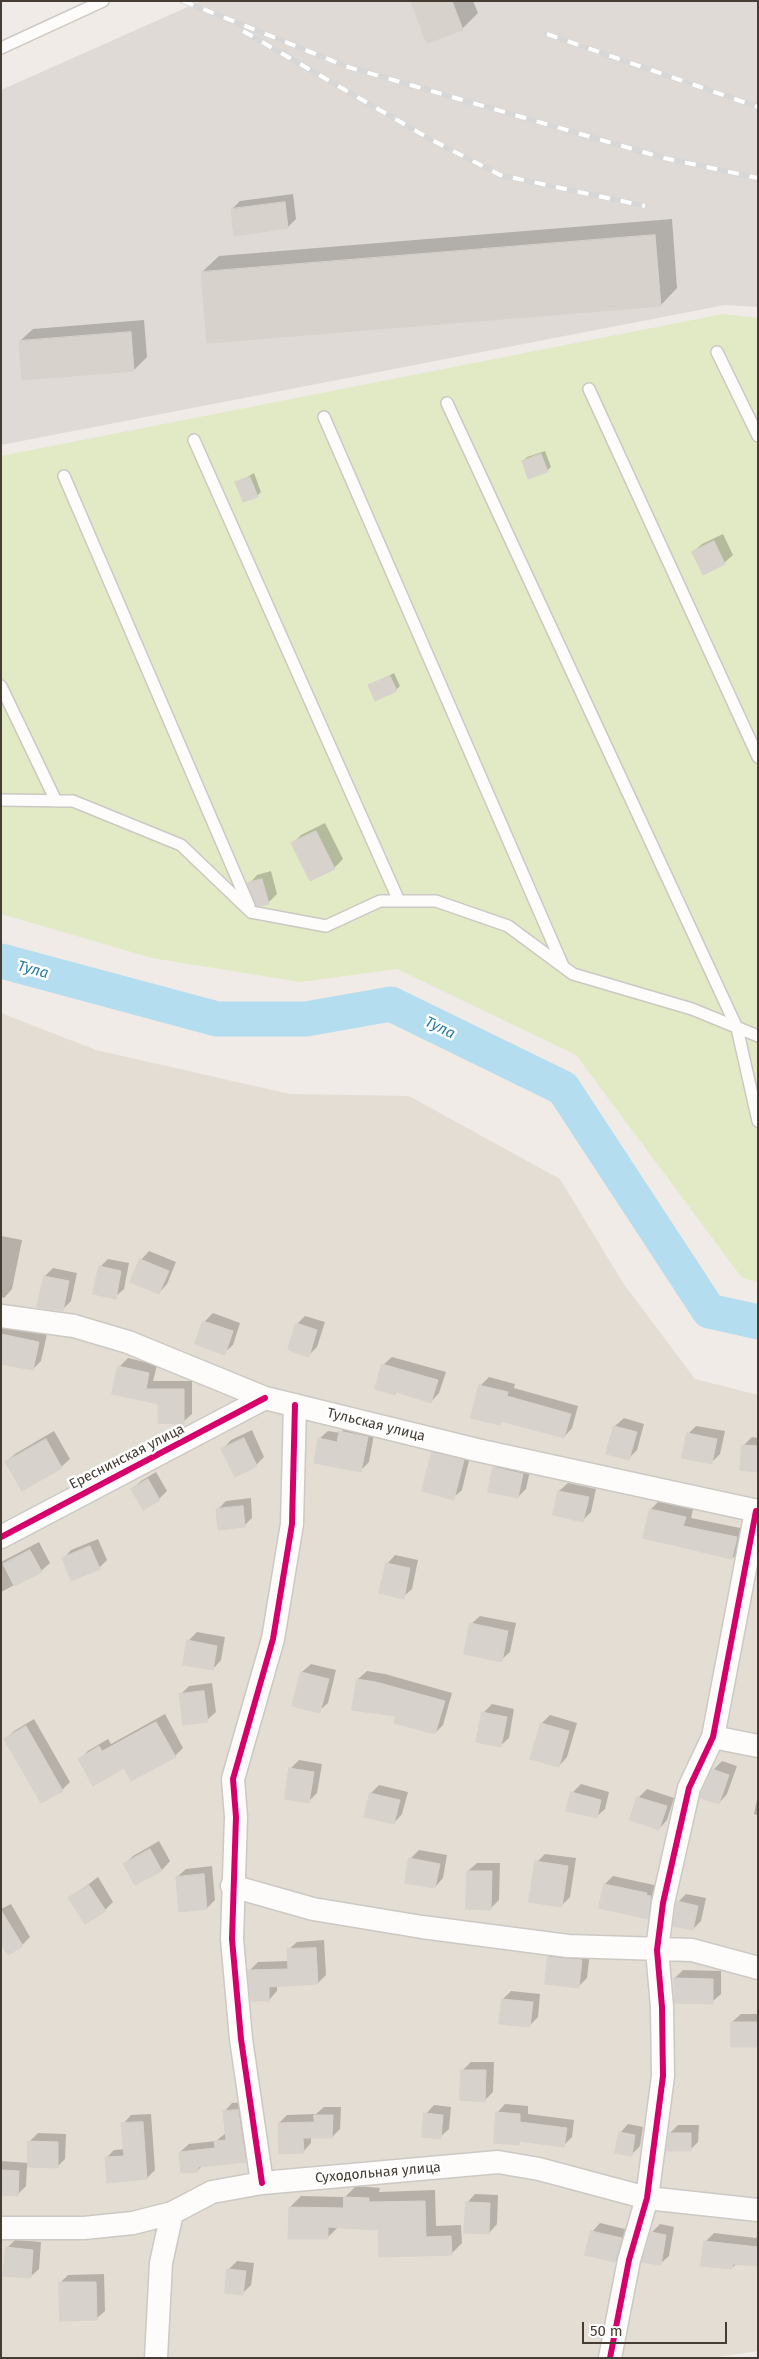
<!DOCTYPE html>
<meta charset="utf-8">
<style>
body{margin:0}
#map{position:relative;width:759px;height:2359px;overflow:hidden;background:#f0ebe6;font-family:"Fira Sans",sans-serif}
canvas{display:block}
.frame{position:absolute;inset:0;border:2px solid #453c33;pointer-events:none}
.scale{position:absolute;left:582px;top:2322px;width:145px;height:22px;box-sizing:border-box;border:2px solid #453c33;border-top:0;padding-left:6px;font-size:15px;line-height:18px;white-space:nowrap;color:#453c33;-webkit-text-stroke:4px #fff;paint-order:stroke}
</style>
<div id="map">
<canvas width="759" height="2359"></canvas>
<div class="frame"></div>
<div class="scale">50 m</div>
</div>
<script>
const ctx = document.querySelector('canvas').getContext('2d');
ctx.lineJoin = 'round';
function paint(path, color) { ctx.fillStyle = color; ctx.fill(path, 'evenodd'); }
function strokePath(path, color, width, dash) { ctx.strokeStyle = color; ctx.lineWidth = width; ctx.lineCap = dash ? 'butt' : 'round'; ctx.setLineDash(dash || []); ctx.stroke(path); }
function drawText(font, color, halo, rows, align = 'center') {
  ctx.font = font + ' "Fira Sans",sans-serif'; ctx.lineWidth = 5; ctx.setLineDash([]); ctx.textBaseline = 'middle'; ctx.strokeStyle = halo; ctx.fillStyle = color; for (const [text, x, y, turn = 0] of rows) {
    ctx.save(); ctx.translate(x, y); ctx.rotate((+turn || 0) * Math.PI / 180); ctx.textAlign = isNaN(turn) ? turn : align; if (halo) ctx.strokeText(text, 0, 0); ctx.fillText(text, 0, 0); ctx.restore();
  }
}
paint(new Path2D(`
 M1,1013L96,1050L290,1094L409,1096L560,1179L623,1283L695,1379L758,1395V2351L711,2358H1Z`), '#e4ddd3');
paint(new Path2D(`
 M201,1H758V307L725,305L1,445V90Z`), '#dfdad5');
paint(new Path2D(`
 M723,314L758,318V1282L742,1278L576,1055L397,969L300,982L152,958L1,914V456Z`), '#e1eac4');
paint(new Path2D(`
 M413,1H473L478,13L462,29Z
 M293,194L296,219L288,227L232,209L240,201Z
 M672,219L677,288L661,305L202,272L219,256Z
 M144,320L147,357L134,370L23,378L20,341L33,329Z
 M545,451L551,467L547,471L523,461L527,457Z
 M254,473L261,492L257,496L237,483Z
 M723,534L733,555L724,563L693,552L702,544Z
 M394,673L400,686L396,690L370,686Z
 M325,823L343,859L334,868L311,880L293,843L301,835Z
 M271,871L277,894L269,902L257,904L249,884L257,875Z
 M1,1236L22,1240L12,1289L4,1298L1,1297Z
 M149,1251L176,1262L167,1284L159,1293L141,1260Z
 M108,1259L129,1263L124,1289L115,1297L100,1267Z
 M53,1268L77,1273L71,1301L62,1310L45,1276Z
 M213,1313L240,1323L233,1345L224,1353L197,1343L205,1321Z
 M305,1316L325,1322L317,1347L309,1355L297,1324Z
 M1,1327L47,1334L41,1361L33,1369L1,1362Z
 M392,1357L446,1372L439,1393L431,1402L397,1391L395,1393L383,1365Z
 M128,1358L157,1365L153,1381H192V1414L183,1422L159,1403L119,1367Z
 M489,1377L515,1384L514,1388L578,1406L572,1428L564,1437L502,1420L499,1423L480,1386Z
 M624,1418L644,1424L637,1450L628,1459L608,1453L615,1426Z
 M349,1424L375,1429L369,1462L361,1470L319,1439L328,1431L340,1433Z
 M696,1426L725,1431L720,1454L712,1462L688,1434Z
 M252,1430L264,1457L256,1465L223,1449L231,1440Z
 M54,1431L70,1459L61,1467L6,1462L15,1454Z
 M752,1437L758,1438V1471L744,1445Z
 M441,1445L471,1452L462,1490L453,1498L433,1453Z
 M503,1459L531,1466L526,1489L518,1497L494,1468Z
 M156,1472L167,1491L159,1499L132,1489L141,1481Z
 M568,1483L596,1489L591,1512L583,1520L554,1514L559,1491Z
 M251,1498L252,1518L244,1526L218,1509L226,1501Z
 M659,1501L693,1509L691,1518L745,1529L742,1549L733,1558L644,1537L651,1509Z
 M98,1539L107,1560L99,1568L63,1559L71,1550Z
 M39,1542L50,1563L41,1571L1,1592V1562Z
 M395,1555L418,1560L412,1589L403,1597L387,1564Z
 M480,1616L516,1623L510,1652L501,1660L471,1624Z
 M197,1632L225,1637L221,1660L213,1669L188,1641Z
 M311,1664L336,1670L328,1703L319,1711L294,1705L302,1672Z
 M367,1671L385,1674L452,1693L443,1725L435,1733L398,1715L358,1679Z
 M212,1683L216,1712L207,1720L181,1694L189,1686Z
 M492,1704L514,1709L509,1738L500,1746L483,1713Z
 M165,1714L183,1748L175,1756L125,1766L80,1759L88,1751L108,1739L111,1744Z
 M550,1715L577,1723L567,1757L559,1766L542,1723Z
 M34,1719L70,1782L62,1790L6,1739L14,1731Z
 M299,1760L322,1764L317,1793L309,1801L290,1769Z
 M722,1761L737,1766L727,1794L719,1803L713,1770Z
 M581,1784L609,1792L605,1809L596,1817L572,1793Z
 M379,1785L408,1792L402,1814L394,1823L371,1793Z
 M647,1789L674,1798L667,1820L659,1829L638,1798Z
 M758,1795V1815L754,1814Z
 M159,1841L170,1861L162,1870L136,1884L125,1864L133,1856Z
 M419,1850L447,1855L443,1878L435,1887L410,1859Z
 M545,1854L576,1858L570,1897L561,1906L537,1862Z
 M477,1863H500L499,1900L491,1908L468,1871Z
 M212,1866L215,1900L207,1908L177,1877L186,1869Z
 M613,1876L654,1885V1887L659,1888L656,1909L647,1917L605,1884Z
 M98,1877L113,1902L105,1910L70,1898Z
 M686,1894L706,1898L701,1921L693,1929L678,1902Z
 M11,1904L30,1937L22,1945L1,1941V1909Z
 M324,1940L326,1975L318,1983L277,1985V1991L269,2000L249,1971L258,1962L289,1961L288,1950L297,1942Z
 M557,1949L590,1952L587,1978L579,1986L549,1957Z
 M683,1970L721,1971V1994L712,2002L675,1978Z
 M511,1991L540,1994L538,2017L529,2026L503,1999Z
 M741,2014H758V2046L732,2022Z
 M471,2062H494L493,2092L485,2100L463,2070Z
 M246,2102L254,2153L245,2161L203,2165L198,2170L180,2152L189,2144L216,2141L226,2133L224,2112L232,2103Z
 M505,2104L528,2106V2114L574,2120L572,2137L563,2146L521,2140L518,2143L497,2113Z
 M434,2105L451,2107L449,2129L440,2137L426,2114Z
 M324,2107H341L340,2129L332,2137H311V2143L303,2152L279,2123L287,2115L316,2114Z
 M151,2114L155,2170L147,2178L106,2158L114,2150L125,2149L123,2124L131,2115Z
 M628,2124L643,2127L640,2146L631,2155L620,2133Z
 M678,2125H699L698,2142L690,2150L670,2133Z
 M38,2133L66,2134L65,2159L57,2167L27,2166L26,2186L17,2195L1,2194V2161L29,2163V2142Z
 M356,2186L380,2188L379,2192L435,2190L436,2226L461,2225L462,2243L451,2254L380,2229L339,2226L327,2238L290,2207L301,2196L345,2197Z
 M475,2194L498,2195L497,2224L489,2233L467,2203Z
 M600,2223L629,2230L623,2253L615,2261L592,2232Z
 M660,2224L674,2227L669,2256L660,2264L652,2232Z
 M714,2233L756,2238L758,2236V2264L737,2263L732,2268L705,2242Z
 M15,2240L41,2242L39,2269L30,2277L7,2248Z
 M237,2261L254,2263L251,2285L243,2293L228,2270Z
 M104,2274L105,2311L96,2319L60,2283L68,2275Z`), '#0003');
strokePath(new Path2D(`
 M1,961L217,1019H306L391,1004L563,1088L709,1311L758,1322`), '#b4def0', 35);
const building = new Path2D(`
 M411,1H452L463,30L427,43Z
 M285,202L288,228L234,236L231,209Z
 M655,235L661,306L207,343L201,272Z
 M131,332L134,371L22,380L19,341Z
 M541,454L548,472L528,479L522,461Z
 M250,477L258,497L243,502L235,482Z
 M714,541L725,564L703,575L692,552Z
 M390,676L397,691L375,701L368,685Z
 M316,831L335,869L310,881L291,843Z
 M262,879L269,904L260,906L256,905L247,883Z
 M140,1259L169,1271L159,1294L130,1282Z
 M99,1266L121,1271L116,1299L93,1294Z
 M44,1276L69,1281L63,1311L37,1307Z
 M203,1321L233,1331L225,1355L195,1344Z
 M296,1323L317,1330L309,1357L288,1350Z
 M1,1334L39,1342L33,1370L1,1364Z
 M382,1364L438,1380L431,1403L396,1392L395,1395L375,1389Z
 M118,1366L149,1373L146,1389H184V1424L158,1423V1404L112,1394Z
 M479,1385L508,1392L507,1396L571,1414L564,1438L501,1421L500,1425L471,1418Z
 M614,1426L637,1432L629,1460L606,1454Z
 M339,1431L368,1437L361,1472L314,1463L318,1438L337,1442Z
 M687,1433L717,1439L712,1464L682,1458Z
 M244,1438L257,1466L235,1477L221,1449Z
 M46,1439L62,1468L22,1491L5,1462Z
 M742,1445L758,1446V1472L740,1470Z
 M432,1452L464,1460L454,1500L422,1491Z
 M493,1467L523,1474L518,1498L488,1492Z
 M148,1479L160,1500L143,1510L131,1489Z
 M558,1491L589,1497L583,1522L553,1515Z
 M243,1506L245,1527L218,1530L216,1509Z
 M650,1509L686,1517L683,1526L737,1537L732,1559L643,1538Z
 M90,1546L100,1569L71,1581L62,1558Z
 M30,1550L42,1572L14,1586L3,1564Z
 M386,1563L410,1568L404,1599L379,1593Z
 M470,1623L508,1631L502,1662L464,1654Z
 M187,1640L217,1646L213,1670L183,1665Z
 M301,1672L329,1679L320,1713L292,1706Z
 M357,1679L376,1682L445,1701L435,1734L394,1723L396,1716L352,1710Z
 M204,1691L208,1722L183,1725L179,1694Z
 M482,1712L507,1717L501,1747L476,1742Z
 M156,1722L176,1757L131,1781L124,1768L93,1786L78,1759L99,1746L102,1751Z
 M541,1723L569,1731L559,1767L530,1759Z
 M26,1726L63,1791L41,1803L4,1739Z
 M289,1768L314,1772L309,1803L285,1799Z
 M712,1769L729,1775L719,1804L700,1798Z
 M571,1792L601,1800L597,1818L566,1811Z
 M370,1793L400,1800L394,1824L364,1817Z
 M637,1797L667,1806L659,1830L630,1820Z
 M150,1849L162,1871L135,1885L123,1864Z
 M409,1858L440,1864L435,1888L405,1883Z
 M535,1861L568,1866L562,1907L529,1902Z
 M467,1871H492L491,1910L466,1909Z
 M204,1874L207,1909L179,1912L176,1877Z
 M604,1884L647,1893L646,1895L651,1896L648,1919L599,1908Z
 M89,1885L106,1911L85,1924L68,1898Z
 M677,1901L698,1906L693,1930L673,1926Z
 M1,1910L23,1946L8,1955L1,1944Z
 M316,1948L318,1984L269,1987V2001H251L248,1970L288,1969L287,1949Z
 M548,1957L582,1960L579,1988L545,1984Z
 M674,1978L713,1979V2004L675,2003Z
 M502,1999L533,2002L530,2027L499,2024Z
 M731,2022H758V2047H731Z
 M461,2070H486L485,2102L460,2100Z
 M238,2110L246,2162L198,2167V2172L181,2173L179,2152L215,2148L214,2141L226,2140L223,2111Z
 M496,2112L520,2114V2122L567,2128L564,2147L519,2141V2145L494,2143Z
 M424,2113L443,2115L441,2139L422,2137Z
 M314,2115H333L332,2138H303L304,2153L279,2154L278,2123L314,2122Z
 M143,2122L147,2179L107,2183L105,2157L124,2156L121,2123Z
 M619,2132L635,2135L632,2156L615,2153Z
 M669,2133H691V2151H666Z
 M28,2141L58,2142V2168L28,2167Z
 M1,2170L19,2171L18,2196L1,2195Z
 M344,2197L369,2198V2202L425,2201L426,2237L451,2236L452,2255L379,2257L378,2230L328,2227V2239H288L289,2207L343,2208Z
 M466,2202L490,2203L489,2234L464,2233Z
 M591,2231L622,2238L615,2262L585,2255Z
 M651,2232L666,2235L661,2265L642,2262Z
 M704,2241L758,2247V2266L733,2264L732,2269L701,2266Z
 M6,2247L33,2250L31,2278L3,2276Z
 M227,2269L246,2271L243,2295L225,2293Z
 M59,2282H96L97,2320L60,2321Z`);
paint(building, '#d8d2cd');
strokePath(building, '#d8d2cc', 1);
const lane = new Path2D(`
 M1,48L103,1
 M717,352L758,436
 M589,389L758,757
 M447,403L737,1028L758,1121
 M324,417L563,966
 M194,440L399,901
 M64,476L249,906
 M1,686L56,801
 M1,800L73,801L181,845L251,912L326,926L380,901H436L508,926L573,974L692,1009L758,1036`);
const street = new Path2D(`
 M1,1316L74,1326L128,1342L265,1398L477,1450L758,1511
 M1,1537L265,1398
 M713,1737L758,1746
 M232,1886L313,1909L422,1927L568,1946L692,1950L758,1968
 M262,2183L241,2039L232,1939L236,1817L233,1779L273,1639L292,1524L295,1405
 M1,2228H84L133,2223L172,2213L212,2192L262,2183L498,2162L539,2169L647,2198L758,2210
 M156,2358L161,2263L172,2213
 M610,2358L629,2260L647,2198L663,2076L662,2007L657,1950L663,1903L689,1788L713,1737L756,1511`);
strokePath(lane, '#ccc8c3', 14);
strokePath(street, '#ccc8c3', 25);
strokePath(lane, '#fdfcfb', 11);
strokePath(street, '#fdfcfb', 22);
const rail = new Path2D(`
 M183,1L348,67L664,158L758,178
 M243,31L430,139L500,175L645,206
 M547,34L758,107`);
strokePath(rail, '#d8d7d7', 5.5);
strokePath(rail, '#fff', 4, [11]);
strokePath(new Path2D(`
 M1,1537L265,1398
 M262,2183L241,2039L232,1939L236,1817L233,1779L273,1639L292,1524L295,1405
 M610,2358L629,2260L647,2198L663,2076L662,2007L657,1950L663,1903L689,1788L713,1737L756,1511`), '#d6006c', 6);
drawText('14px', '#453c33', '#fff', [
 ["Тульская улица",376,1425,14],
 ["Ереснинская улица",127,1457,-27],
 ["Суходольная улица",378,2173,-5]
]);
drawText('italic 15px', '#257da6', '#fff', [
 ["Тула",33,970,15],
 ["Тула",440,1028,26]
]);
</script>
